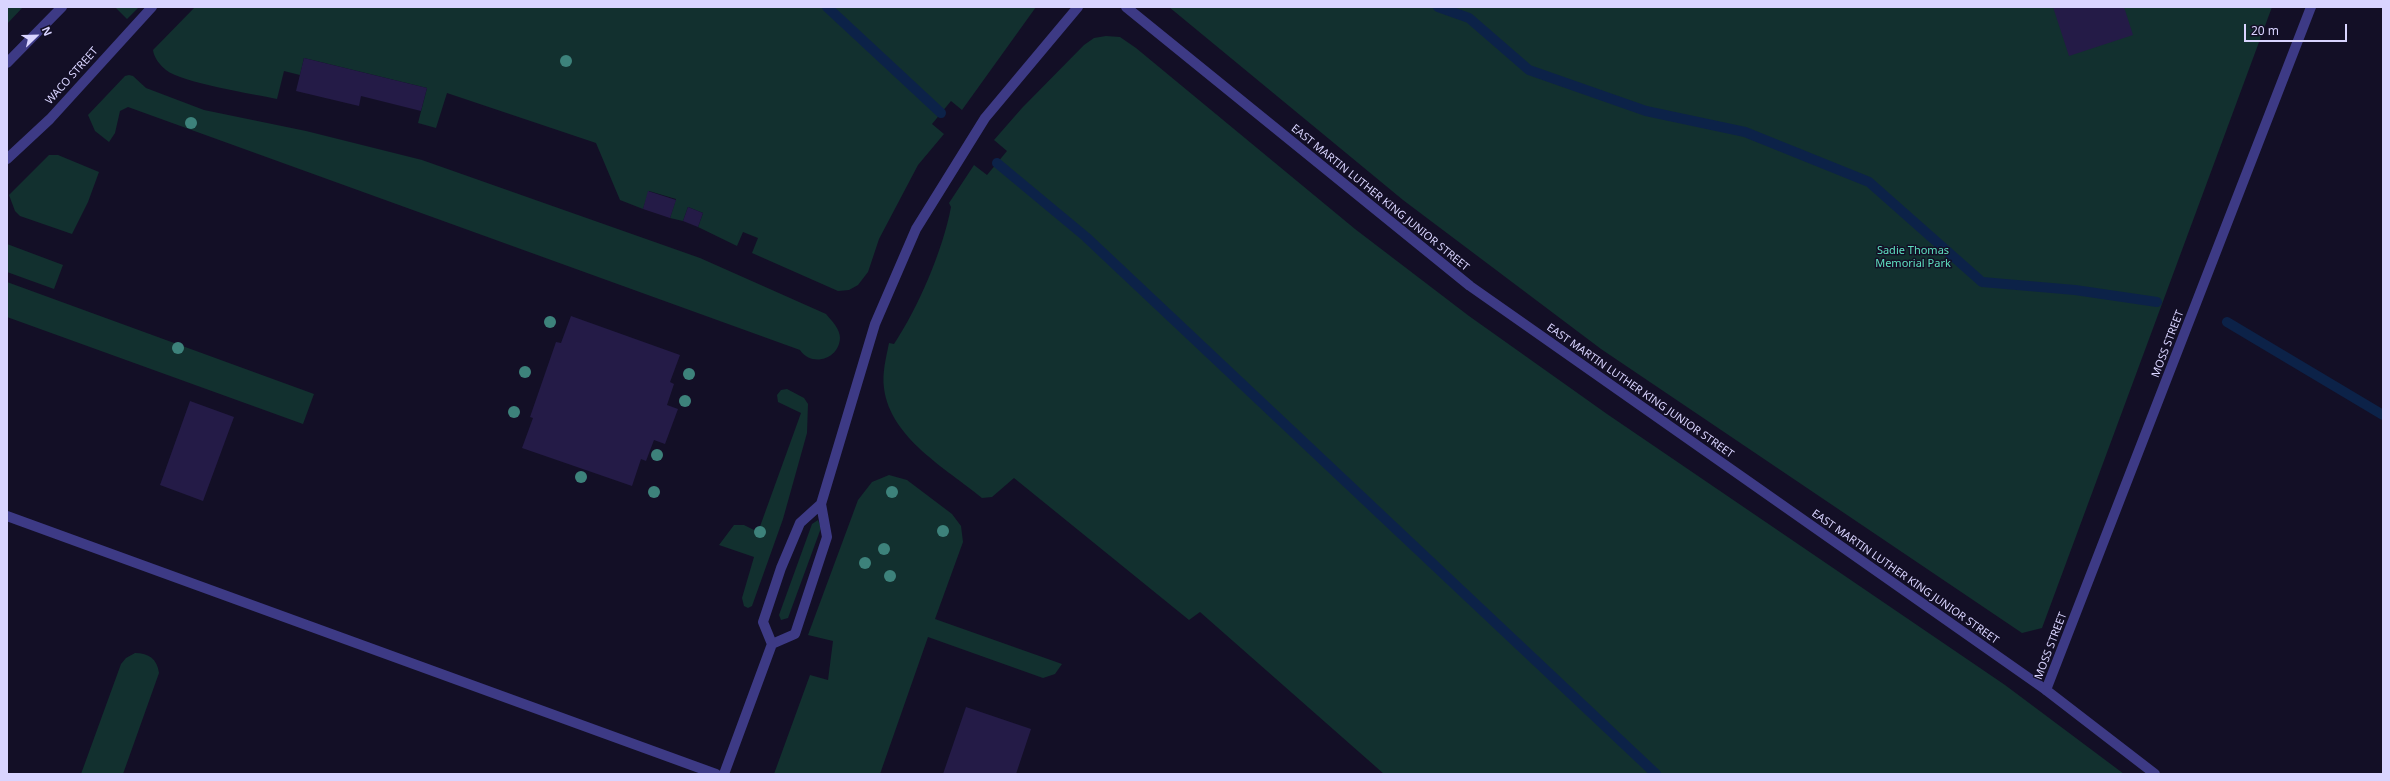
<!DOCTYPE html>
<style>
body{margin:0}
#map{position:relative;width:2390px;height:781px;overflow:hidden;background:#130f26;font-family:"Noto Sans",sans-serif}
canvas{display:block}
.frame{position:absolute;inset:0;border:8px solid #d9d4ff;pointer-events:none}
.north{position:absolute;left:16px;top:16px;width:40px;height:40px;-webkit-text-stroke:3px #130f26;paint-order:stroke;rotate:67deg;font-size:11px;font-weight:700;line-height:16px;text-align:center;color:#d9d4ff}
.north::after{content:'';display:block;margin:auto;width:14px;height:18px;background:#d9d4ff;clip-path:polygon(50% 0,100% 100%,50% 72%,0 100%)}
.scale{position:absolute;left:2244px;top:24px;width:103px;height:18px;box-sizing:border-box;border:2px solid #d9d4ff;border-top:0;padding-left:5px;font-size:12px;line-height:14px;white-space:nowrap;color:#d9d4ff;-webkit-text-stroke:3px #130f26;paint-order:stroke}
</style>
<div id="map">
<canvas width="2390" height="781"></canvas>
<div class="frame"></div>
<div class="north">N</div>
<div class="scale">20 m</div>
</div>
<script>
const ctx = document.querySelector('canvas').getContext('2d');
ctx.lineJoin = 'round';
function paint(path, color) { ctx.fillStyle = color; ctx.fill(path, 'evenodd'); }
function strokePath(path, color, width, dash) { ctx.strokeStyle = color; ctx.lineWidth = width; ctx.lineCap = dash ? 'butt' : 'round'; ctx.setLineDash(dash || []); ctx.stroke(path); }
function drawText(font, color, halo, rows, align = 'center') {
  ctx.font = font + ' "Noto Sans",sans-serif'; ctx.lineWidth = 3; ctx.setLineDash([]); ctx.textBaseline = 'middle'; ctx.strokeStyle = halo; ctx.fillStyle = color; for (const [text, x, y, turn = 0] of rows) {
    ctx.save(); ctx.translate(x, y); ctx.rotate((+turn || 0) * Math.PI / 180); ctx.textAlign = isNaN(turn) ? turn : align; if (halo) ctx.strokeText(text, 0, 0); ctx.fillText(text, 0, 0); ctx.restore();
  }
}
paint(new Path2D(`
 M7,7H23L7,24Z
 M115,7H139L127,19Z
 M195,7H1036L962,110L951,101L932,124L944,134L918,165L879,239L868,272L858,285L849,290L838,291L752,253L758,238L743,232L737,246L698,227L703,213L688,207L683,221L670,218L676,199L649,191L643,209L620,200L596,143L447,93L436,128L418,123L427,88L304,58L300,75L284,71L277,99C254,94 182,83 166,70C160,65 154,58 153,50Z
 M1169,7H2272L2042,628L2022,633L1601,349L1403,200Z
 M1106,36L1120,37L1136,48L1355,229L1469,316L1607,414L2005,685L2124,774H1384L1200,612L1189,620L1014,478L992,497L982,498C947,469 890,438 884,388C882,373 886,358 889,343L894,344C918,308 943,250 951,207L949,203L974,165L987,175L1007,151L994,140L1022,108L1084,45L1094,38Z
 M129,75L133,76L146,88L204,110L306,131L422,160L700,258L826,314C832,321 840,329 840,338C839,360 811,367 800,350L128,107L120,111L115,133L109,142L95,131L88,115L125,76Z
 M49,155H58L99,172L88,202L72,234L20,216L15,211L9,195Z
 M7,244L63,265L54,289L7,272Z
 M7,282L314,394L303,424L7,317Z
 M787,389L804,398L808,404L807,433L783,519L752,606L748,608L744,606L742,598L754,557L719,545L734,525H744L758,532L801,413L778,402L777,395L781,390Z
 M889,475L907,480L952,514L961,526L963,542L935,619L1062,664L1055,674L1043,678L928,637L880,774H774L810,675L828,680L833,641L808,635L858,500L872,482Z
 M818,520L821,528L788,618L781,620L779,615L812,524Z
 M135,653C149,653 157,659 159,673L123,774H81L121,664L126,658Z`), '#12302f');
strokePath(new Path2D(`
 M827,7L941,113
 M1438,7L1469,18L1529,70L1646,111L1745,132L1869,182L1982,282L2075,290L2157,302
 M997,163L1086,237L1656,774
 M2227,322L2383,415`), '#0c2248', 10);
paint(new Path2D(`
 M2053,7H2124L2133,35L2069,56Z
 M304,58L427,88L421,111L361,96L359,106L296,91Z
 M648,191L676,200L670,218L643,209Z
 M688,207L703,213L698,227L683,221Z
 M571,316L680,355L670,382L674,384L667,405L678,409L665,444L654,440L646,461L641,459L632,486L522,448L533,418L530,417L556,342L561,343Z
 M190,401L234,417L203,501L160,485Z
 M966,707L1031,729L1016,774H943Z`), '#241b47');
strokePath(new Path2D(`
 M7,516L716,774
 M772,644L795,634L827,537L821,504L875,324L916,229L985,118L1078,7
 M724,774L772,644L763,622L781,568L800,523L821,504`), '#3d3a85', 10);
strokePath(new Path2D(`
 M7,63L62,7
 M7,159L50,119L152,7
 M2046,690L2311,7`), '#3d3a85', 10);
strokePath(new Path2D(`
 M1126,7L1470,286L2046,690L2155,774`), '#3d3a85', 10);
ctx.fillStyle = '#3d827b';
for (const [x, y] of [
 [566,61],
 [191,123],
 [550,322],
 [178,348],
 [525,372],
 [689,374],
 [685,401],
 [514,412],
 [657,455],
 [581,477],
 [654,492],
 [892,492],
 [943,531],
 [760,532],
 [884,549],
 [865,563],
 [890,576]
]) { ctx.beginPath(); ctx.arc(x, y, 6, 0, 2 * Math.PI); ctx.fill(); }
drawText('11px', '#d9d4ff', '#130f26', [
 ["WACO STREET",72,76,-48],
 ["EAST MARTIN LUTHER KING JUNIOR STREET",1380,198,39],
 ["MOSS STREET",2168,344,-69],
 ["EAST MARTIN LUTHER KING JUNIOR STREET",1640,391,35],
 ["EAST MARTIN LUTHER KING JUNIOR STREET",1905,577,35],
 ["MOSS STREET",2051,646,-69]
]);
drawText('11px', '#5fe0c0', '#130f26', [
 ["Sadie Thomas",1913,251],
 ["Memorial Park",1913,264]
]);
</script>
